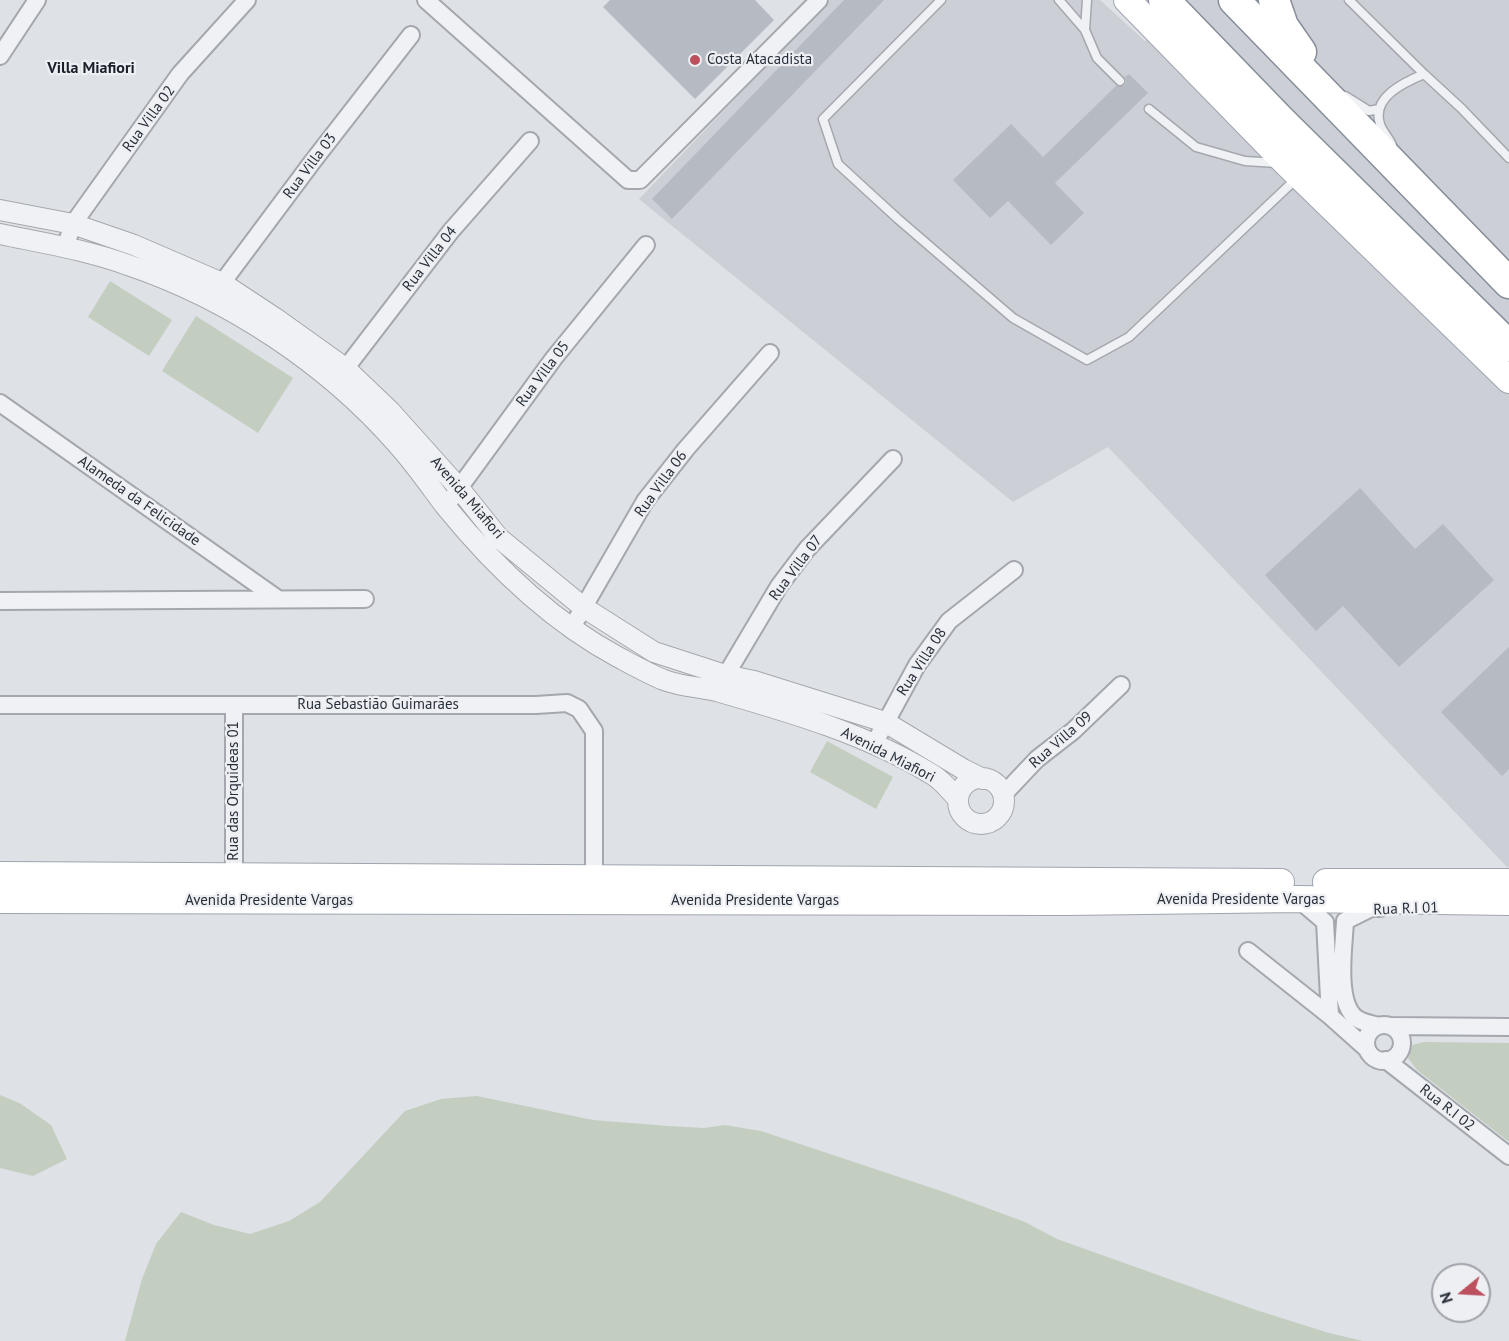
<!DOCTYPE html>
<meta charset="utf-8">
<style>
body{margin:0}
#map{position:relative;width:1509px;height:1341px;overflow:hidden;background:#dee1e5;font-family:"PT Sans",sans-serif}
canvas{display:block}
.north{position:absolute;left:1431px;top:1263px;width:60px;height:60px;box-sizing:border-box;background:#edeff3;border:2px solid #9fa2a9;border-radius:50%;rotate:252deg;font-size:16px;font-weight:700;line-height:24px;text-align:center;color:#292f3a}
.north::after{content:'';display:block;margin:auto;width:21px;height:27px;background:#bd505f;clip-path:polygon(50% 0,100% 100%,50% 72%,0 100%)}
</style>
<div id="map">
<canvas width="1509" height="1341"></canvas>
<div class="north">N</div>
</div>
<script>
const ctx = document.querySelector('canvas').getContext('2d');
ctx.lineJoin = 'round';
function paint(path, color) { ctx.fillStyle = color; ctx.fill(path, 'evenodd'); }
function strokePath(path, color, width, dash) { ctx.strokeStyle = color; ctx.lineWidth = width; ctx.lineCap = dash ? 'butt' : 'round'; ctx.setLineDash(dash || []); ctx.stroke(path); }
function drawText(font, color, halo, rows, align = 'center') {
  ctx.font = font + ' "PT Sans",sans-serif'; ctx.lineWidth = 4.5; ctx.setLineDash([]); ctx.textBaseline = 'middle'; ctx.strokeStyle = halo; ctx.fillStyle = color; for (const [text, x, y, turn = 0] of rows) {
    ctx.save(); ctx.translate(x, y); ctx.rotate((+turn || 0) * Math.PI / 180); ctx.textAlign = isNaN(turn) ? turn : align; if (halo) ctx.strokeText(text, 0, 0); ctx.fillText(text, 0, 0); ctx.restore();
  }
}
paint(new Path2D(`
 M830,0H1100L1145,41L1185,0H1509V867H1507L1108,447L1013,502L639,199Z`), '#ccd0d6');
paint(new Path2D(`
 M110,281L172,320L149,356L88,317Z
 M196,316L293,378L258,433L162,371Z
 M827,741L893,777L876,809L810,772Z
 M1424,1042L1509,1043V1142L1417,1070L1408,1058L1412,1045Z
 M0,1095L21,1104L51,1125L67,1159L33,1176L0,1168Z
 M477,1096L593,1120L668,1126L704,1128L725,1125L761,1131L944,1192L1025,1222L1057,1239L1256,1310L1329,1333L1363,1341H125L142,1279L156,1244L181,1212L214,1225L250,1234L289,1221L320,1202L405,1111L441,1099Z`), '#c3cec0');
paint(new Path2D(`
 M610,0H755L774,20L695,99L603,7Z
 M844,0H884L672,219L652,199Z
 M1129,74L1148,93L1055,183L1084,213L1051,245L1008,201L990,218L953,180L1011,124L1043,157L1116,86H1124L1126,82L1125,77Z
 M1360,488L1415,549L1443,524L1494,580L1399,667L1343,606L1316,631L1265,575Z
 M1509,647V769L1502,776L1441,712Z`), '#b6bac2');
const service = new Path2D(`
 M941,0L823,119L838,164L898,219L1013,318L1087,360L1129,337L1297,178
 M1059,0L1085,30
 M1087,0L1085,30L1097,58L1120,81
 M1349,0L1424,74
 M1345,96L1369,111L1379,109
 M1149,109L1196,147L1245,161L1277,163
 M1392,145C1389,138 1382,131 1380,124C1371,97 1405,82 1424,74L1461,108L1509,158`);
const minor = new Path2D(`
 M426,0L628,180H640L819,0
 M0,56L37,0
 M65,248L73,224L180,74L247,0
 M213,300L222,283L313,161L411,35
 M339,377L451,231L530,141
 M0,403L278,599
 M446,506L554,358L646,245
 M0,601L365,599
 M571,629L645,501L686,449L770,353
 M720,685L779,586L807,549L893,459
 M0,705H536L567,703L579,709L594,731V879
 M874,744L917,665L949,621L1014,570
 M1003,795L1037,759L1073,731L1121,685
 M234,876V705
 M1298,899L1325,922L1330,1016
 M1248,951L1330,1016L1367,1049
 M1366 1043a18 18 0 1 1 36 0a18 18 0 1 1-36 0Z
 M1379,1026C1371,1024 1363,1023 1356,1018C1335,1002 1344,945 1345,921L1371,908H1381
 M1391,1026L1509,1027
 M1386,1060L1509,1156`);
const tertiary = new Path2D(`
 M0,210L73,224L134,245L222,283L275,318L345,368L390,411L459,488L499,538L583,607L654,652L725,675L754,681L885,722L963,769L983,779
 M0,234C43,243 87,250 128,265C229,299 327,364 397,444C415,464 430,486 446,507C494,566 551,621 618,657C633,665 649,674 664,680C682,687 702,687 720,692C793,713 869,735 933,775C943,781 950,791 958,799
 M958 801a23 23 0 1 1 46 0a23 23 0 1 1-46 0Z`);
const primary = new Path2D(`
 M1127,0L1286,163L1509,380
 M0,875L1281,882
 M1326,882H1509
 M0,900L1067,902L1298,899L1509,902`);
const motorway = new Path2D(`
 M1164,0L1281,121L1509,346
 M1234,0L1509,283
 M1274,0L1283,26L1301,52`);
strokePath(service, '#a4a8ae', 11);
strokePath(minor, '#a4a8ae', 20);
strokePath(tertiary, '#a4a8ae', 22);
strokePath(primary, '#9fa5b0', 28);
strokePath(motorway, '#878e9a', 33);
strokePath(service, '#f0f1f4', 8);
strokePath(minor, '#f0f1f4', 16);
strokePath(tertiary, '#f0f1f4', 20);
strokePath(primary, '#fff', 26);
strokePath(motorway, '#fff', 30);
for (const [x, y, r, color] of [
 [695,60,6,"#bd505f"]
]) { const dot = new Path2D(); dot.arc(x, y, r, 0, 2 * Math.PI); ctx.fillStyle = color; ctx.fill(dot); strokePath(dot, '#edeff3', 2); }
drawText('15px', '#292f3a', '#edeff3', [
 ["Costa Atacadista",707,60]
], 'left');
drawText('15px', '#292f3a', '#edeff3', [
 ["Rua Villa 02",149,119,-54],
 ["Rua Villa 03",310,166,-53],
 ["Rua Villa 04",430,259,-52],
 ["Rua Villa 05",543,374,-53],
 ["Rua Villa 06",661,484,-54],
 ["Avenida Miafiori",467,498,49],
 ["Alameda da Felicidade",139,501,35],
 ["Rua Villa 07",796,568,-53],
 ["Rua Villa 08",922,662,-57],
 ["Rua Sebastião Guimarães",378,705],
 ["Rua Villa 09",1061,740,-41],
 ["Avenida Miafiori",888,755,27],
 ["Rua das Orquideas 01",234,791,-90],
 ["Avenida Presidente Vargas",1241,900],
 ["Avenida Presidente Vargas",269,901],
 ["Avenida Presidente Vargas",755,901],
 ["Rua R.I 01",1406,909,-2],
 ["Rua R.I 02",1447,1108,38]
]);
drawText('bold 16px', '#1b202b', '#edeff3', [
 ["Villa Miafiori",91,68]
]);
</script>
